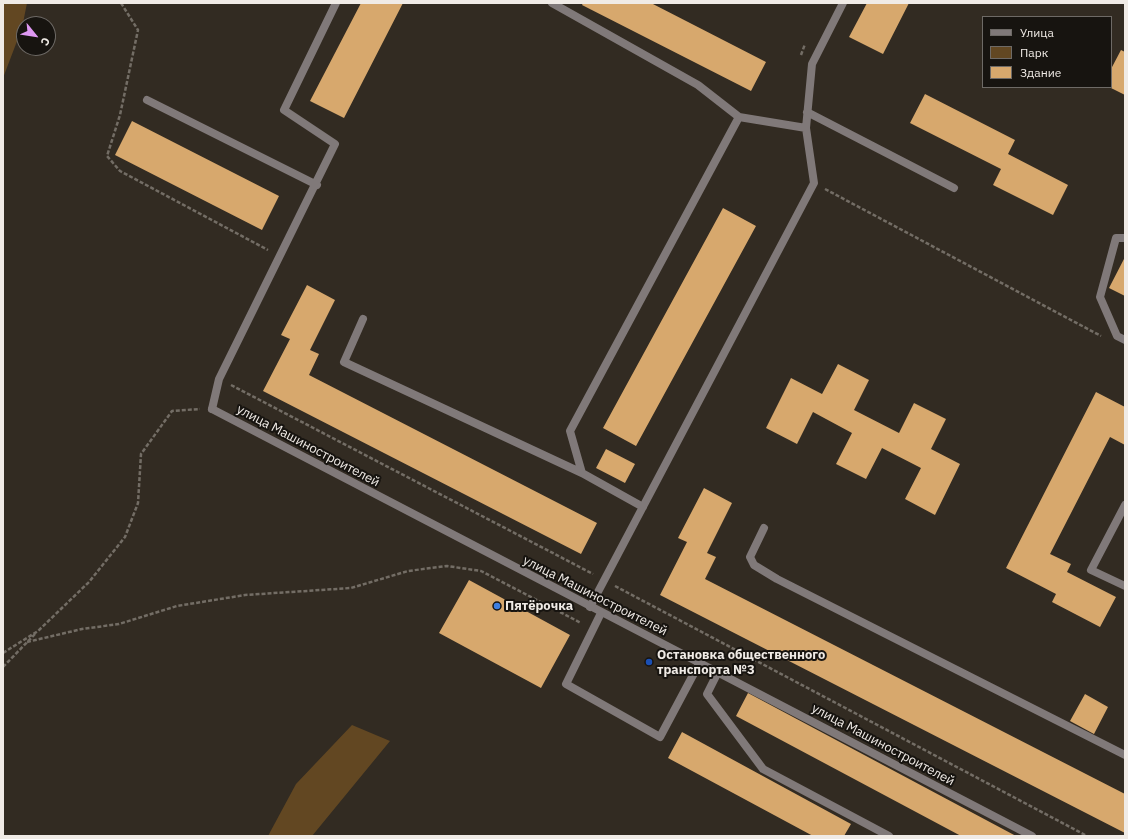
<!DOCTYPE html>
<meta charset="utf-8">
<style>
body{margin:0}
#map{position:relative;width:1128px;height:839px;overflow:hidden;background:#322b22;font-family:"IBM Plex Sans",sans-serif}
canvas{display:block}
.frame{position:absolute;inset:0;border:4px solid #f0ebe6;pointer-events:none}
.legend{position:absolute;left:982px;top:16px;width:130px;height:72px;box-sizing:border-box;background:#171410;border:1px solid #6e6a66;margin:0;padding:5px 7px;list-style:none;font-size:12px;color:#f0ebe6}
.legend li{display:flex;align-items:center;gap:8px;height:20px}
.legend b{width:20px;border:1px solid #6e6a66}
.north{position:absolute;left:16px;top:16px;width:40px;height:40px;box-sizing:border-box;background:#171410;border:1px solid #6e6a66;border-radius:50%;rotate:120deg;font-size:11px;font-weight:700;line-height:16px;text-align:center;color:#f0ebe6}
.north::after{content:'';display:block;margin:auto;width:14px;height:18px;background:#de98f2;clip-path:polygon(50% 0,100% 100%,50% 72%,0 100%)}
</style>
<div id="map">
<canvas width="1128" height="839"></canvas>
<div class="frame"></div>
<ul class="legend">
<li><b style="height:5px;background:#807979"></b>Улица</li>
<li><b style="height:11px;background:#624722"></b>Парк</li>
<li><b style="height:11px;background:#d7a86d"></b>Здание</li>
</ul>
<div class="north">С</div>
</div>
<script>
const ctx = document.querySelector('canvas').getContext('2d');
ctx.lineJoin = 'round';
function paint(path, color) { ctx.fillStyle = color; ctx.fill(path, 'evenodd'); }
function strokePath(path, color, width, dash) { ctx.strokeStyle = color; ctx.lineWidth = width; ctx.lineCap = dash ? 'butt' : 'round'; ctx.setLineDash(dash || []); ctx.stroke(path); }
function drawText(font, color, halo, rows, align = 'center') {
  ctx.font = font + ' "IBM Plex Sans",sans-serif'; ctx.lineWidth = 4; ctx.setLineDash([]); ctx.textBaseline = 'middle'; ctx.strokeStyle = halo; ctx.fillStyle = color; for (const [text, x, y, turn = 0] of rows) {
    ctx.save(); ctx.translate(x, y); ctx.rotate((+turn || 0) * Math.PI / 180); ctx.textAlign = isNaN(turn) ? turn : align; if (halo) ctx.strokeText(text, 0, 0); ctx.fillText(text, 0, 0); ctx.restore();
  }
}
paint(new Path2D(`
 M3,3H27L22,28L3,78Z
 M352,725L390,741L312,836H268L296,784Z`), '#624722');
paint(new Path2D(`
 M361,3H403L344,118L310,101Z
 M583,3H651L766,62L751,91L582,5Z
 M867,3H909L883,54L849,37Z
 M1121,50L1125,52V95L1111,88V69Z
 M925,94L1015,140L1008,154L1068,185L1053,215L993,185L1001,169L910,123Z
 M132,121L279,196L262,230L115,155Z
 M723,208L756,226L636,446L603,428Z
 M1125,257V296L1109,288Z
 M307,285L335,300L310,350L319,354L309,375L597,523L581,554L263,391L290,339L281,335Z
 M838,364L869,380L854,410L899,433L914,403L946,419L931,449L960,464L935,515L905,499L921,468L882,448L866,479L836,464L852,433L813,412L797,444L766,428L791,378L822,394Z
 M1096,392L1125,407V445L1110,437L1050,554L1071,564L1067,572L1116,597L1100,627L1052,602L1056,594L1006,568Z
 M606,449L635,464L625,483L596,468Z
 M704,488L732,503L707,553L716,557L705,579L1125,794V833L660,595L687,542L678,538Z
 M469,580L570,635L541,688L439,633Z
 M748,693L1016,836H961L736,716Z
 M1085,694L1108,707L1094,734L1070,721Z
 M682,732L851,824L844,836H813L668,758Z`), '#d7a86d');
strokePath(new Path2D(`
 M121,3L138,30L120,115L107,156L120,171L268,250
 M801,55L805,44
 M825,189L1101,336
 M231,385L593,574
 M615,586L1087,836
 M27,642L82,629L119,624L177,606L245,595L351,588L408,571L447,566L481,571L581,623
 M3,653L38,631L89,582L125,537L138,503L141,454L172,411L200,409
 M3,667L35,634`), '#736d65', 2.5, [4, 2]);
strokePath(new Path2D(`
 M552,3L698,85L739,117
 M147,100L317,185
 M807,112L954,188
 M1125,238H1116L1100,297L1117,336L1125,340
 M363,319L344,362L582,473
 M212,409L219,379L335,144L284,110L336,3
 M1125,505L1091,570L1125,586
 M643,507L582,473L570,431L739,117L806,128
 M764,528L750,557L754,565L777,579L1125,755
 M590,607L814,183L806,128L812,64L843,3
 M601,613L566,684L660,737L700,662
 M718,672L707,694L763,769L889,836`), '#807979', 8);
strokePath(new Path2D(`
 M212,409C485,552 759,693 1032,836`), '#807979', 8);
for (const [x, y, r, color] of [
 [497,606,4,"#3f7fe0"],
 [649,662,4,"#1a4fb4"]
]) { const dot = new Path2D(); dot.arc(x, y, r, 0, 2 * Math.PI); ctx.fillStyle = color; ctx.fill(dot); strokePath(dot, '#171410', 1.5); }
drawText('13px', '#f0ebe6', '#171410', [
 ["улица Машиностроителей",308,446,28],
 ["улица Машиностроителей",595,596,27],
 ["улица Машиностроителей",883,745,28]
]);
drawText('bold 13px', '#f0ebe6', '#171410', [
 ["Пятёрочка",505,606],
 ["Остановка общественного",657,655],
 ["транспорта №3",657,670]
], 'left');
</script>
